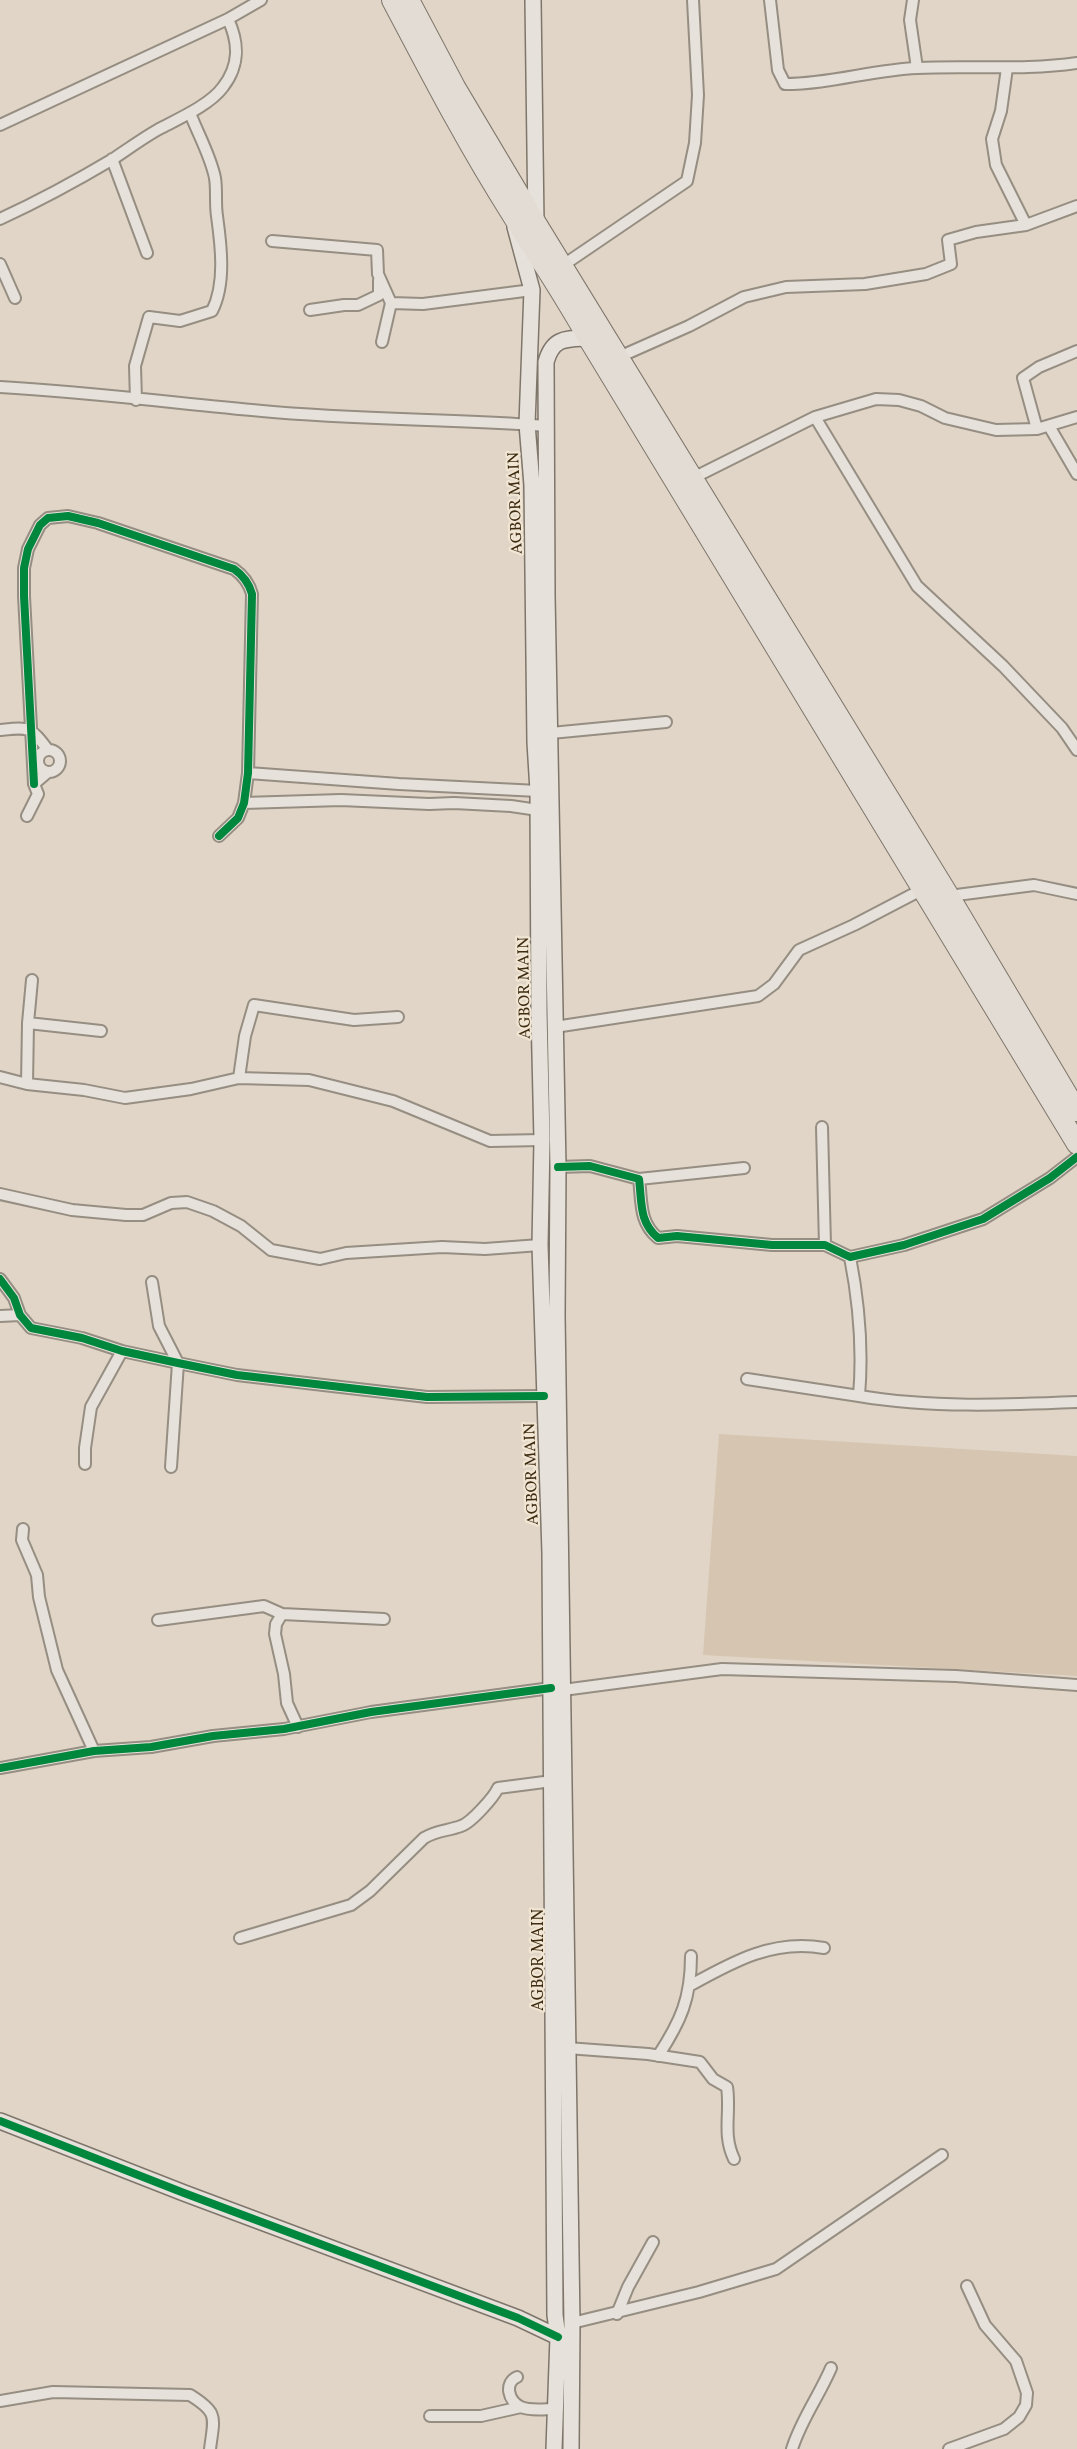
<!DOCTYPE html>
<style>
body{margin:0}
canvas{display:block;background:#e0d5c6}
</style>
<canvas width="1077" height="2449"></canvas>
<script>
const ctx = document.querySelector('canvas').getContext('2d');
ctx.lineJoin = 'round';
function paint(path, color) { ctx.fillStyle = color; ctx.fill(path, 'evenodd'); }
function strokePath(path, color, width, dash) { ctx.strokeStyle = color; ctx.lineWidth = width; ctx.lineCap = dash ? 'butt' : 'round'; ctx.setLineDash(dash || []); ctx.stroke(path); }
function drawText(font, color, halo, rows, align = 'center') {
  ctx.font = font + ' Vollkorn,serif'; ctx.lineWidth = 4.5; ctx.setLineDash([]); ctx.textBaseline = 'middle'; ctx.strokeStyle = halo; ctx.fillStyle = color; for (const [text, x, y, turn = 0] of rows) {
    ctx.save(); ctx.translate(x, y); ctx.rotate((+turn || 0) * Math.PI / 180); ctx.textAlign = isNaN(turn) ? turn : align; if (halo) ctx.strokeText(text, 0, 0); ctx.fillText(text, 0, 0); ctx.restore();
  }
}
paint(new Path2D(`
 M719,1434L1077,1456V1676L703,1655Z`), '#d6c6b1');
const street = new Path2D(`
 M770,0L778,70L785,84C830,84 872,70 917,68C970,65 1024,71 1077,63
 M913,0L910,20L917,68
 M1007,68L1001,111L992,139L996,165L1026,225
 M0,125L228,19L261,0
 M112,159L147,253
 M0,219C39,201 76,181 113,159C128,149 143,138 159,129C178,119 210,105 223,87C240,65 239,43 228,19
 M272,241L377,250L378,274L391,303L423,304L532,290
 M0,264L15,298
 M562,266L687,181L695,143L698,95L693,0
 M310,310L344,305H358L379,295V280
 M382,342L391,303
 M619,357L689,326L744,297L786,287L865,284L926,274L951,264L948,240L976,232L1026,225L1077,206
 M0,387C88,392 175,403 262,411C357,420 452,419 547,426
 M136,400L135,366L149,317L180,321L212,311C226,284 221,245 217,216C215,203 217,190 215,178C211,157 198,134 190,113
 M815,417L917,586L1003,666L1062,728L1077,750
 M1049,426L1077,474
 M1037,429L1023,378L1039,367L1077,351
 M691,479L815,417L876,399L899,400L921,406L945,418L996,430L1037,429L1077,417
 M0,730C29,727 30,726 48,750
 M551,733L666,722
 M38 761a11 11 0 1 1 22 0a11 11 0 1 1-22 0Z
 M248,773L399,784L538,791
 M34,784L24,596V568L28,549L40,525L48,518L68,516L98,523L234,569C244,576 249,583 252,594L248,773L244,803L238,818L219,836
 M244,803L341,800L429,804L454,803L511,806L538,810
 M27,816L38,794L34,784L48,772
 M949,896L1034,885L1077,894
 M28,1023L101,1031
 M555,1027L758,996L774,984L799,950L854,925L923,889
 M0,1077L27,1084L84,1090L125,1098L191,1089L239,1078L309,1080L393,1101L490,1141L542,1140
 M239,1078L245,1036L254,1005L354,1020L398,1017
 M27,1084L28,1023L32,980
 M822,1127L825,1245
 M558,1167L590,1166L639,1179C642,1203 639,1222 658,1238L677,1236L772,1245H825L850,1257L904,1245L983,1219L1050,1178L1077,1157
 M639,1179L744,1168
 M0,1194L72,1210L126,1215H143L171,1203L187,1202L213,1211L241,1226L271,1250L320,1259L346,1253L442,1247L485,1249L540,1245
 M850,1257C859,1303 863,1350 859,1396C931,1408 1005,1405 1077,1402
 M0,1279L14,1298L20,1315L31,1328L82,1338L122,1351L178,1363L237,1375L427,1397L544,1396
 M152,1282L159,1326L178,1363L171,1467
 M0,1316L20,1315
 M747,1379L859,1396
 M85,1464V1448L91,1407L122,1351
 M23,1529L22,1540L37,1575L39,1597L57,1670L94,1751
 M158,1620L264,1606L282,1614
 M563,1690L722,1669L956,1676L1077,1685
 M298,1727L287,1703L284,1674L275,1634L276,1624L282,1614L384,1619
 M0,1768L94,1751L151,1747L213,1736L284,1729L371,1712L551,1688
 M240,1938L351,1905L370,1891L424,1838C437,1830 448,1831 461,1826C471,1823 494,1797 498,1788L552,1781
 M691,1985C734,1961 774,1939 824,1948
 M567,2048L648,2054L700,2062L713,2079L727,2087C731,2113 722,2134 734,2159
 M658,2056C681,2021 691,1998 691,1956
 M617,2314L628,2287L653,2242
 M572,2323L699,2292L776,2269L942,2155
 M517,2377C504,2383 508,2401 521,2407C529,2411 545,2409 554,2409
 M0,2401L53,2392L190,2395C219,2413 214,2417 210,2449
 M430,2416H481L521,2407
 M792,2449C801,2420 819,2396 831,2368
 M949,2449L1004,2429L1019,2417L1026,2405L1027,2393L1016,2361L985,2325L967,2286`);
const secondary = new Path2D(`
 M533,0L536,223
 M515,227L532,290L527,424L532,485L535,742L538,791L539,1012L542,1140L540,1245L550,1553L555,2315L558,2337L554,2449
 M0,2121L184,2193L518,2318L558,2337
 M571,2449L572,2323L557,1315L558,1167L547,596L546,362C553,337 566,339 588,338`);
const highway = new Path2D(`
 M392,0C430,72 467,144 511,213C537,255 564,295 588,338L1077,1144
 M409,0L455,87L536,223L949,896L1077,1111`);
strokePath(street, '#968e82', 14);
strokePath(secondary, '#7f766b', 18);
strokePath(highway, '#7f766b', 22);
strokePath(street, '#e6e1da', 10);
strokePath(secondary, '#e6e1da', 15);
strokePath(highway, '#e2dcd4', 20);
strokePath(new Path2D(`
 M34,784L24,596V568L28,549L40,525L48,518L68,516L98,523L234,569C244,576 249,583 252,594L248,773L244,803L238,818L219,836
 M558,1167L590,1166L639,1179C642,1203 639,1222 658,1238L677,1236L772,1245H825L850,1257L904,1245L983,1219L1050,1178L1077,1157
 M0,1279L14,1298L20,1315L31,1328L82,1338L122,1351L178,1363L237,1375L427,1397L544,1396
 M0,1768L94,1751L151,1747L213,1736L284,1729L371,1712L551,1688
 M0,2121L184,2193L518,2318L558,2337`), '#00873e', 8);
drawText('16px', '#3d2b12', '#f1e5d3', [
 ["AGBOR MAIN",517,503,-92],
 ["AGBOR MAIN",526,988,-91],
 ["AGBOR MAIN",533,1474,-92],
 ["AGBOR MAIN",540,1960,-90]
]);
</script>
